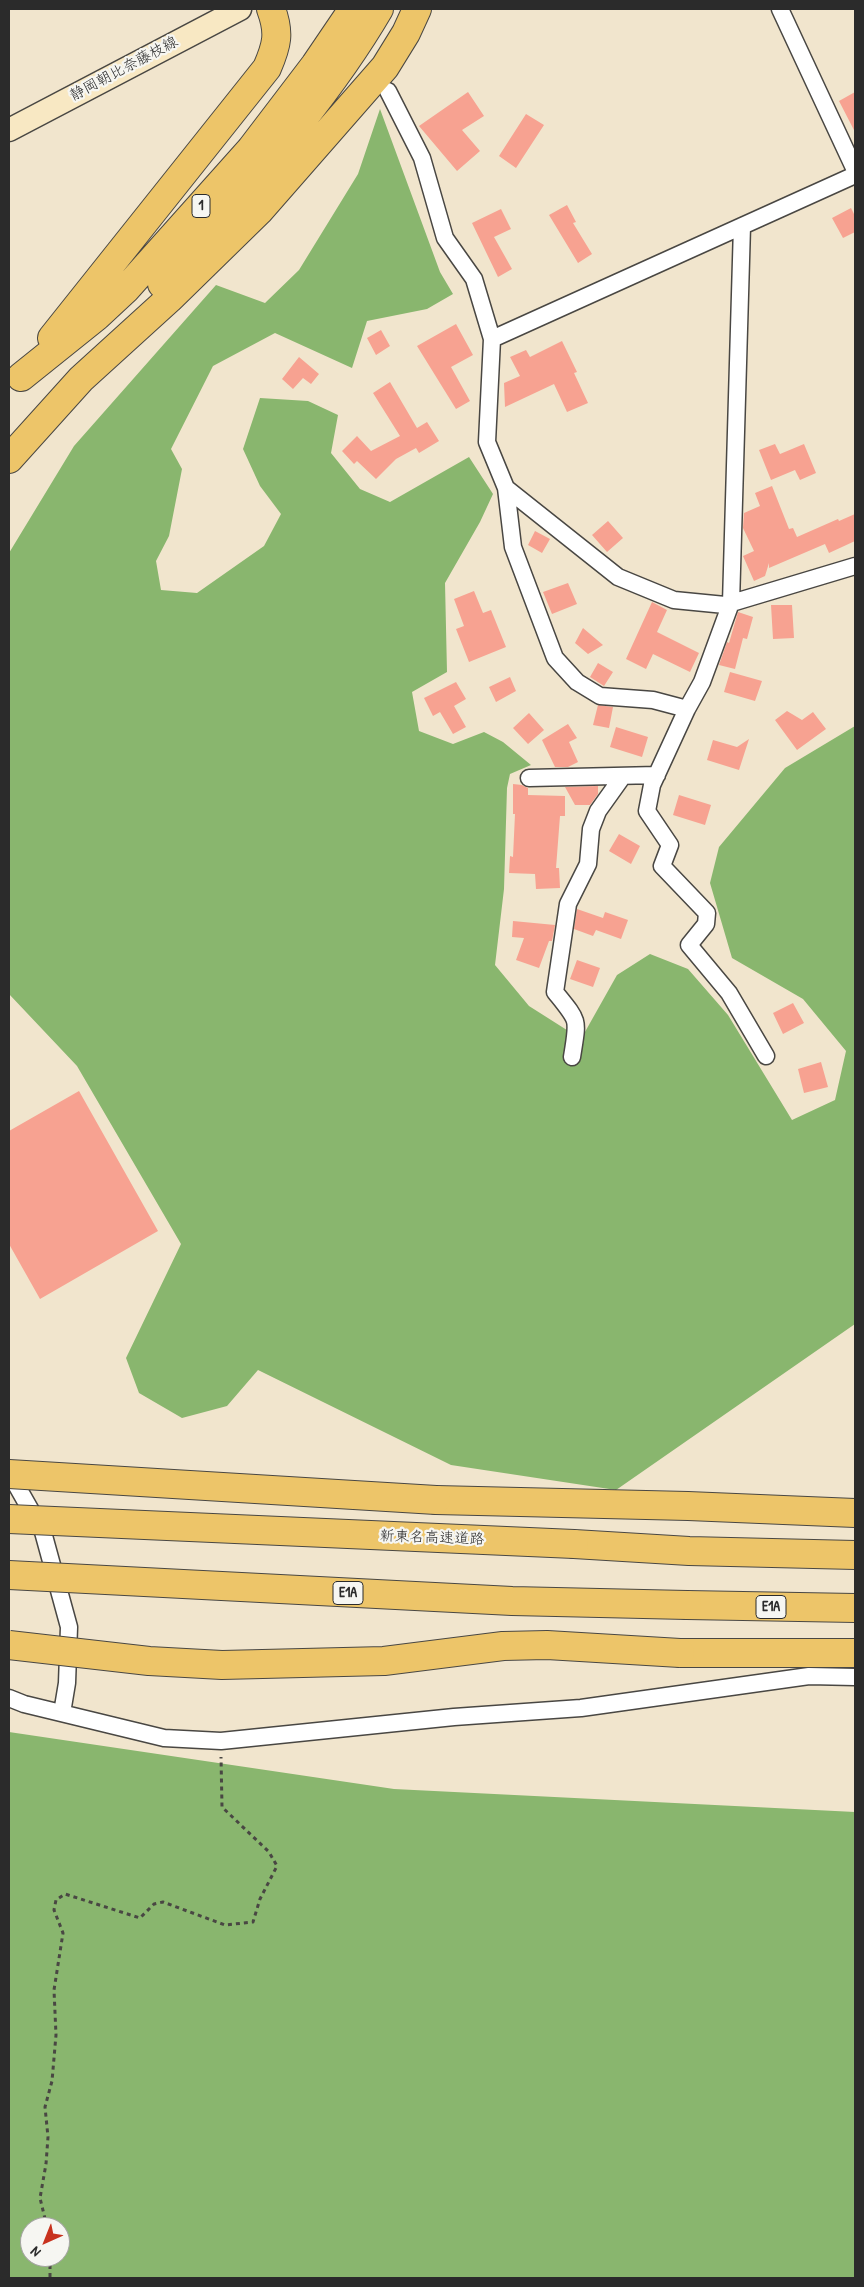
<!DOCTYPE html>
<meta charset="utf-8">
<style>
body{margin:0}
#map{position:relative;width:864px;height:2287px;overflow:hidden;background:#f1e5cd;font-family:"Patrick Hand",sans-serif}
canvas{display:block}
.frame{position:absolute;inset:0;border:10px solid #2b2b2b;pointer-events:none}
.north{position:absolute;left:20px;top:2217px;width:50px;height:50px;box-sizing:border-box;background:#f6f6f2;border:1px solid #a5a5a2;border-radius:50%;rotate:224deg;font-size:14px;font-weight:700;line-height:20px;text-align:center;color:#2b2b2b}
.north::after{content:'';display:block;margin:auto;width:18px;height:22px;background:#c8321e;clip-path:polygon(50% 0,100% 100%,50% 72%,0 100%)}
</style>
<div id="map">
<canvas width="864" height="2287"></canvas>
<div class="frame"></div>
<div class="north">N</div>
</div>
<script>
const ctx = document.querySelector('canvas').getContext('2d');
ctx.lineJoin = 'round';
function paint(path, color) { ctx.fillStyle = color; ctx.fill(path, 'evenodd'); }
function strokePath(path, color, width, dash) { ctx.strokeStyle = color; ctx.lineWidth = width; ctx.lineCap = dash ? 'butt' : 'round'; ctx.setLineDash(dash || []); ctx.stroke(path); }
function drawText(font, color, halo, rows, align = 'center') {
  ctx.font = font + ' "Patrick Hand","Klee One",sans-serif'; ctx.lineWidth = 4.5; ctx.setLineDash([]); ctx.textBaseline = 'middle'; ctx.strokeStyle = halo; ctx.fillStyle = color; for (const [text, x, y, turn = 0] of rows) {
    ctx.save(); ctx.translate(x, y); ctx.rotate((+turn || 0) * Math.PI / 180); ctx.textAlign = isNaN(turn) ? turn : align; if (halo) ctx.strokeText(text, 0, 0); ctx.fillText(text, 0, 0); ctx.restore();
  }
}
paint(new Path2D(`
 M380,109L440,272L453,294L427,309L367,321L352,368L275,333L213,366L171,449L182,469L169,536L156,561L161,590L197,593L264,546L281,514L260,486L243,449L260,398L308,401L338,415L331,453L360,489L390,502L469,457L493,494L480,522L445,583L447,672L412,692L419,731L453,744L484,732L503,742L531,765L510,774L507,788L504,889L495,965L529,1006L581,1039L617,975L650,954L688,969L728,1015L792,1120L835,1100L846,1051L803,999L732,958L710,883L719,847L785,768L855,726V1324L616,1490L451,1465L258,1370L227,1406L182,1418L139,1393L126,1358L181,1244L77,1066L9,994V553L74,446L216,285L265,303L299,270L358,174Z
 M9,1732L394,1789L855,1812V2278H9ZM30,2227H60V2257H30Z`), '#89b66e');
paint(new Path2D(`
 M468,92L484,116L462,130L480,151L457,171L419,126Z
 M855,92V132L839,101Z
 M526,114L544,125L516,168L499,156Z
 M567,205L576,222L573,223L592,254L578,263L549,215Z
 M851,208L855,216V232L843,238L832,218Z
 M501,209L511,229L494,237L512,269L498,277L472,223Z
 M456,324L473,355L451,367L470,401L456,409L417,346Z
 M381,330L390,346L376,355L367,338Z
 M562,341L577,372L574,373L588,403L567,412L554,384L505,407L504,383L520,376L510,357L526,350L530,357Z
 M299,357L319,374L311,384L303,378L293,389L282,379Z
 M390,382L417,428L427,422L439,441L419,453L416,448L396,459L376,479L357,461L354,464L342,451L357,436L371,451L400,436L373,393Z
 M775,444L780,454L804,444L816,473L800,480L795,470L771,480L759,450Z
 M772,486L789,529L793,528L797,537L838,519L839,521L855,514V541L829,553L825,544L769,568V563L765,576L754,581L743,556L754,551L743,528L744,513L760,506L755,493Z
 M608,521L623,538L607,552L592,535Z
 M535,531L550,539L542,553L528,545Z
 M568,583L577,604L552,614L543,592Z
 M474,591L483,613L491,610L506,647L469,662L456,629L464,626L454,599Z
 M652,602L667,610L657,632L699,653L690,672L653,654L646,669L626,659Z
 M771,605H792L794,638L773,639Z
 M738,612L753,617L747,639L743,638L735,669L719,665L727,642L729,643Z
 M583,628L603,645L588,654L575,643Z
 M598,663L613,672L604,686L590,677Z
 M730,672L762,681L755,701L724,692Z
 M510,677L516,691L496,702L489,687Z
 M456,682L466,699L454,706L466,727L453,734L440,712L433,716L424,698Z
 M598,705L613,707L609,728L593,725Z
 M787,711L802,720L813,712L826,729L797,750L775,720Z
 M529,713L544,730L528,744L513,728Z
 M568,724L577,738L569,742L578,762L568,767H555L542,740Z
 M616,727L648,737L642,757L610,747Z
 M749,739L739,770L707,760L713,740L737,747Z
 M513,784L522,785L528,788V795L565,796V816H560L556,868H559L560,888L536,889L535,874L509,873L510,856L513,857L515,814H513Z
 M598,786V794L590,805H575L565,787Z
 M679,795L711,805L705,825L673,815Z
 M619,834L640,846L631,864L609,851Z
 M577,909L603,918L605,912L628,920L621,939L596,930L593,936L574,929Z
 M513,921L555,925L552,941H549L539,968L516,960L524,938L512,937Z
 M577,960L600,968L593,987L570,979Z
 M793,1003L804,1023L783,1034L773,1013Z
 M821,1062L828,1087L804,1093L798,1069Z
 M79,1091L158,1231L40,1299L9,1244V1131Z`), '#f7a291');
const street = new Path2D(`
 M780,9L855,170
 M388,91L422,158L445,238L474,279L492,339L487,442L506,488L618,577L674,600L725,605L855,566
 M742,226L731,603L702,682L687,709L652,785L647,811L670,845L662,866L707,913L706,924L689,945L729,993L766,1056
 M492,339L855,175
 M506,488L513,547L555,658L577,682L600,696L653,700L687,709
 M529,778L657,775
 M572,1057C578,1018 580,1023 555,992L568,904L588,864L591,829L598,811L623,776
 M9,1472L43,1532L69,1627L67,1683L62,1713
 M9,1698L24,1704L164,1738L221,1741L454,1717L581,1708L809,1676L855,1677`);
const secondary = new Path2D(`
 M9,130L240,9`);
const highway = new Path2D(`
 M162,284C238,195 320,110 379,9
 M52,338L267,68C277,45 280,33 271,9
 M21,377L97,316L126,289L251,149L315,65L353,9
 M9,459L81,379L169,299L259,211L385,67L406,33L417,9
 M436,1500L688,1506L855,1513
 M574,1544L689,1551L855,1555
 M687,1605L855,1608
 M680,1653H855`);
strokePath(street, '#494743', 19);
strokePath(secondary, '#494743', 25);
strokePath(highway, '#494743', 30);
strokePath(new Path2D(`
 M47,2227L40,2198L46,2164L48,2137L45,2107L52,2081L56,2035L54,1990L63,1933L54,1910L56,1900L65,1894L140,1918L154,1904L163,1902L225,1925L253,1922L260,1899L277,1866L269,1852L222,1807L221,1757
 M50,2257V2278`), '#494743', 3, [4, 4]);
strokePath(street, '#fff', 16);
strokePath(secondary, '#f8e8c3', 22);
strokePath(highway, '#edc569', 28);
const highwayBridge = new Path2D(`
 M9,1474L436,1500
 M9,1519L574,1544
 M9,1575L512,1601L687,1605
 M9,1645L149,1661L222,1665L384,1661L503,1646L547,1645L680,1653`);
strokePath(highwayBridge, '#494743', 30, []);
strokePath(highwayBridge, '#edc569', 28);
for (const [x, y, w] of [
 [201,206,18],
 [348,1593,30],
 [771,1607,30]
]) { const box = new Path2D(); box.roundRect(x - w / 2, y - 11.5, w, 23, 4); ctx.fillStyle = '#f6f6f2'; ctx.fill(box); strokePath(box, '#2b2b2b', 1); }
drawText('bold 14px', '#2b2b2b', null, [
 ["1",201,206],
 ["E1A",348,1593],
 ["E1A",771,1607]
]);
drawText('15px', '#2b2b2b', '#f6f6f2', [
 ["静岡朝比奈藤枝線",124,69,-28],
 ["新東名高速道路",432,1538,2]
]);
</script>
